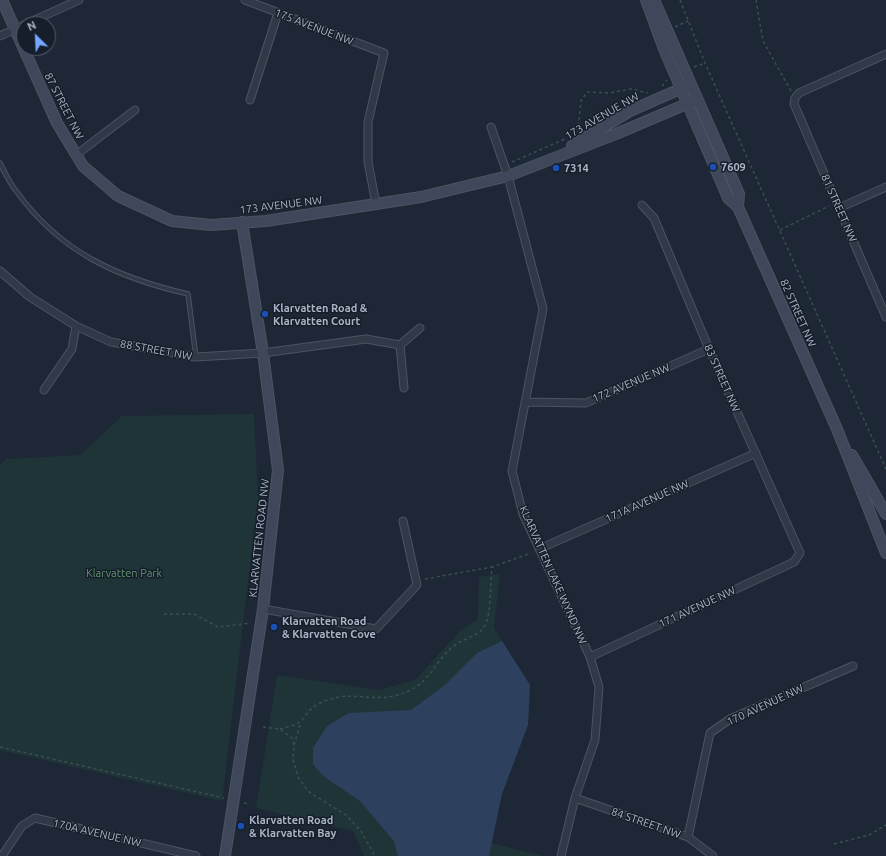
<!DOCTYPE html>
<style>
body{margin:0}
#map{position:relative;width:886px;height:856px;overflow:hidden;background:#1d2736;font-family:Ubuntu,sans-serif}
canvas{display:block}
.north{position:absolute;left:16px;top:16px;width:40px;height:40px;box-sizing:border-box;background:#161e2b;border:1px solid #515a68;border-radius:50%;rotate:336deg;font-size:11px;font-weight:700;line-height:16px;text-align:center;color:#aab4c4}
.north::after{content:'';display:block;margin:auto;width:14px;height:18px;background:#74a7ff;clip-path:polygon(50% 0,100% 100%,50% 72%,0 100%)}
</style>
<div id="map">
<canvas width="886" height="856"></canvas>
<div class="north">N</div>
</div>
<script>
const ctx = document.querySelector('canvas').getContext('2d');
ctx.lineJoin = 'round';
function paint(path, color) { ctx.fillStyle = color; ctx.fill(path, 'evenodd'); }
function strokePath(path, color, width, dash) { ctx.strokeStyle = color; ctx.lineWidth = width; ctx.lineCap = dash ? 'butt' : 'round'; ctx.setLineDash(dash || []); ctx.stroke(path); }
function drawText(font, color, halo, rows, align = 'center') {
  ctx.font = font + ' Ubuntu,sans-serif'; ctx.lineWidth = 3; ctx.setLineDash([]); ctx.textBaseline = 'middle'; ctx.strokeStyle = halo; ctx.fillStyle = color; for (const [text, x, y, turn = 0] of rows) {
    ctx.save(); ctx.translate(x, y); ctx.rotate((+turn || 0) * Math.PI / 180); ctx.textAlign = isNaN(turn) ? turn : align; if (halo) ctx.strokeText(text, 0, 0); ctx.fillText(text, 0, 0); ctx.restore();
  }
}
paint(new Path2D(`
 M254,414L258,498L222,801L0,750V465L6,459L80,455L122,416Z
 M500,574L494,628L530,685L528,725L502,794L491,843L544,856H364L353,831L256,808L277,675L379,690L415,680L461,630L478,619L479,577Z`), '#1f3437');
paint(new Path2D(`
 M502,641L530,685L528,725L502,794L489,856H398L394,841L360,801L323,776L313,764V748L327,726L349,713L411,710L445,685L477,653Z`), '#2d405d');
const lane = new Path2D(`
 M0,163C5,173 10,184 17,192C60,252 118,278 188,294L196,357`);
const street = new Path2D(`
 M245,0L384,53L368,122V162L376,204
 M26,24L79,0
 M0,36L24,25
 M886,54L799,93L795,98L794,104L886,317
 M250,100L278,13
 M491,127L508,176L543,309L512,471L523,514L590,657L599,687L595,740L575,798L561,856
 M76,155L135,110
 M839,208L886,187
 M0,271L30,297L76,326L111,342L196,357L263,353L366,339L400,345
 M404,388L400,345L420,328
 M44,390L72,349L76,326
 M525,402L586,403L709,349
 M539,549L756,453
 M263,609L376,629L417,585L403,521
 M590,657L794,562L800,553L709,349L654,218L642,205
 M575,798L688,837L713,856
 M688,837L710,733L730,719L853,666
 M2,856L22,826L35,818L196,856`);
const secondary = new Path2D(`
 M2,0L57,123L83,166L118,196L172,221L211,225L266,221L421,197L508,176L616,134L696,100
 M646,0L664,49L728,198L738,207L837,429L886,553
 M654,0L739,194L738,207
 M572,146L630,111L687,86
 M852,455L886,514
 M225,856L263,609L278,470L263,353L242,222`);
strokePath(lane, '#4b5462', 5.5);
strokePath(street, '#4b5462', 9);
strokePath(secondary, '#4b5462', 12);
strokePath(new Path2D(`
 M680,0L705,63L886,469
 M756,0L763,41L791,91
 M675,27L688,21
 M694,67L705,63
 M662,86L667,80
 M578,132L581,101L587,92L609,93L631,89L648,93
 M512,162L565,139
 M780,230L829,206
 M425,579L492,567
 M164,614H194L218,627L251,623
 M263,727L280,729L292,738L294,745L293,760L299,779L309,792L346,815L361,831L375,856
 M280,729C286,727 294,726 300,722C304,719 306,714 310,710C315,705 323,701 331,699C351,692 373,701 394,696C433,687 432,660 458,643C467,638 478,636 484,627C492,615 490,582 492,567L531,553
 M294,745L301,722
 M0,747L224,798
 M244,803L250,804
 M834,844L869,835L886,825`), '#395052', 1.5, [3, 3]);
strokePath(lane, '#303947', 3.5);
strokePath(street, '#303947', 7);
strokePath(secondary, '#3e485a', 10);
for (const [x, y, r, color] of [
 [713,167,4,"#1a4fb4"],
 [556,168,4,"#1a4fb4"],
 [265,314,4,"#1a4fb4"],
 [274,627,4,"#1a4fb4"],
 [241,826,4,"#1a4fb4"]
]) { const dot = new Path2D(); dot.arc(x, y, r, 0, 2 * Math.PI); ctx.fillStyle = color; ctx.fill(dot); strokePath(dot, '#161e2b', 1.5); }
drawText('11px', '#aab4c4', '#161e2b', [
 ["175 AVENUE NW",314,27,21],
 ["87 STREET NW",64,106,63],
 ["173 AVENUE NW",602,116,-30],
 ["173 AVENUE NW",281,205,-7],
 ["81 STREET NW",839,208,66],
 ["82 STREET NW",798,313,66],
 ["88 STREET NW",156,350,10],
 ["83 STREET NW",722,378,66],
 ["172 AVENUE NW",631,383,-23],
 ["171A AVENUE NW",647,501,-24],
 ["KLARVATTEN ROAD NW",259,538,-84],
 ["KLARVATTEN LAKE WYND NW",553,575,66],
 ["171 AVENUE NW",697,607,-25],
 ["170 AVENUE NW",765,705,-25],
 ["84 STREET NW",646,823,19],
 ["170A AVENUE NW",97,833,13]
]);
drawText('bold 11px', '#aab4c4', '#161e2b', [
 ["7609",721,167],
 ["7314",564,168],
 ["Klarvatten Road &",273,308],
 ["Klarvatten Court",273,321],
 ["Klarvatten Road",282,621],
 ["& Klarvatten Cove",282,634],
 ["Klarvatten Road",249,820],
 ["& Klarvatten Bay",249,833]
], 'left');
drawText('11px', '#61966e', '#161e2b', [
 ["Klarvatten Park",124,573]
]);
</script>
